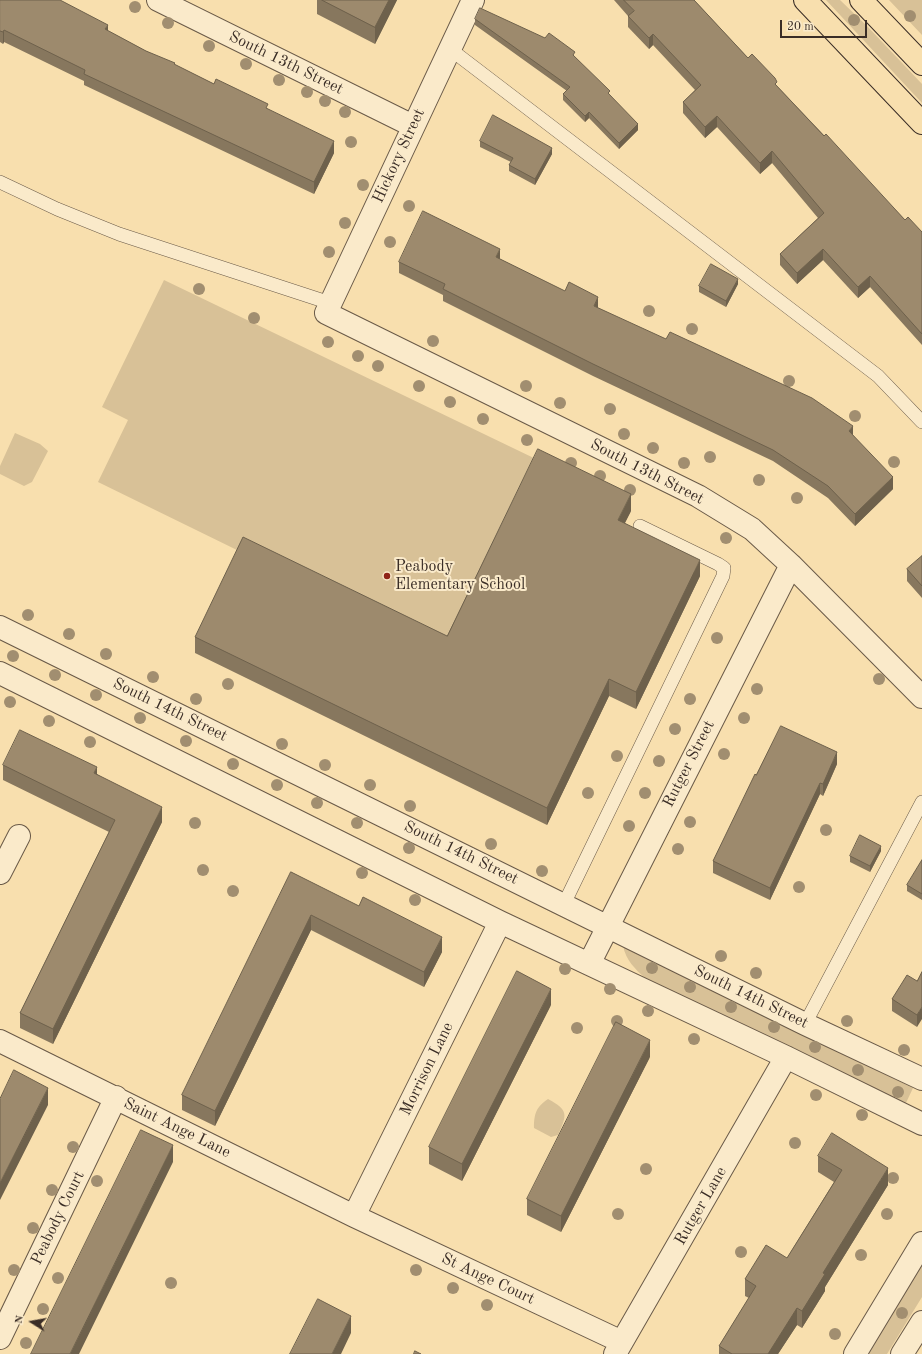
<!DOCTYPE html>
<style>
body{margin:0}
#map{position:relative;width:922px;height:1354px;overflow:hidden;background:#f8dfae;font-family:"Old Standard TT",serif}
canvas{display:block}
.north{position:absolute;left:12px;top:1302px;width:40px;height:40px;-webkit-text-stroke:3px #faeaca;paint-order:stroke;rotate:281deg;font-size:11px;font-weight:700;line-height:16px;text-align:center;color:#3a2d26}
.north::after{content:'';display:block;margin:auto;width:14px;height:18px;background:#3a2d26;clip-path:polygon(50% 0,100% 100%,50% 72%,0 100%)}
.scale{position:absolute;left:780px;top:20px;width:87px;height:18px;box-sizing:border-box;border:2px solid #3a2d26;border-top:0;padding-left:5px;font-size:12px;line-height:14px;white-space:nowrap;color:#3a2d26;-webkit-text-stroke:3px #faeaca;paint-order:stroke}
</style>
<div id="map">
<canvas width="922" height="1354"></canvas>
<div class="north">N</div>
<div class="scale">20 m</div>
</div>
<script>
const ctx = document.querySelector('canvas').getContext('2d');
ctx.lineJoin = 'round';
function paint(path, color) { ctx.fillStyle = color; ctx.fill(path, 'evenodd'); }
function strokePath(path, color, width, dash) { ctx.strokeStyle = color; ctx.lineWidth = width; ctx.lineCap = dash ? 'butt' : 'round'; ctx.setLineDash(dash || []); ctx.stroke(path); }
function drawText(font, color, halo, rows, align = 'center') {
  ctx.font = font + ' "Old Standard TT",serif'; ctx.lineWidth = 4; ctx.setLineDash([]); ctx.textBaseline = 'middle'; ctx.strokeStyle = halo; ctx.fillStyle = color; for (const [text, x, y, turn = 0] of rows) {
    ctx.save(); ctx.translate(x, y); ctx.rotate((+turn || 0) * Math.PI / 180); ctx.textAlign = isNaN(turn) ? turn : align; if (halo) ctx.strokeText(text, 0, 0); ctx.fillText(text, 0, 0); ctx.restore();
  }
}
paint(new Path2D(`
 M826,0H840L867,26L922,84V103Z
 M889,0H922V35Z
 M164,280L540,461L523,690L98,482L128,420L102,407Z
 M15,433L40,444L48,451L32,482L24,486L0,474V466Z
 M623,946L913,1088L905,1105L645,978C635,969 626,960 623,946Z
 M548,1099C569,1110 567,1115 558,1135L551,1137L534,1128C534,1114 536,1107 548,1099Z
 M922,1253V1297L887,1354H860Z`), '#d8c197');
const service = new Path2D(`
 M450,49L878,376L922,422
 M0,182L57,209L119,234L330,303
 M564,904L723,576L724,568L718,564L640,526
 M805,1024L922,802`);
const minor = new Path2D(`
 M158,0L413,126
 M473,0L326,313L698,496L752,529L791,565L922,697
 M0,627L805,1024L922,1079
 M0,673L500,922L786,1057L922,1124
 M0,873L19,836
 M589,964L791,565
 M0,1041L354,1216L622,1342
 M354,1216L500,922
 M0,1338L116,1097
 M615,1354L786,1057
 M855,1354L922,1243
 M902,1354L922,1322`);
const primary = new Path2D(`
 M805,0L922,123
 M861,0L922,64`);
strokePath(service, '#6a5a48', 14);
strokePath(minor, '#6a5a48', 24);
strokePath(primary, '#3a2d26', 24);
strokePath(service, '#faeaca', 13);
strokePath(minor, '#faeaca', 22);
strokePath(primary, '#f8dfae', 22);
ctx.fillStyle = '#a18e70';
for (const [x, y] of [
 [135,7],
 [910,16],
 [854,20],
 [168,23],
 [209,46],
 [246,64],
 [279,80],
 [307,92],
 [325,101],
 [345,112],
 [351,142],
 [363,185],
 [409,206],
 [345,223],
 [390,242],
 [329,252],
 [199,289],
 [649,311],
 [254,318],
 [692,329],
 [433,341],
 [328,342],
 [358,356],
 [378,366],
 [789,381],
 [419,386],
 [526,386],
 [450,402],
 [560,403],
 [610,409],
 [855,416],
 [483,419],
 [624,434],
 [527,440],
 [653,448],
 [710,457],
 [894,462],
 [571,463],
 [684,463],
 [600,476],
 [759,480],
 [630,490],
 [797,498],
 [726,538],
 [28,615],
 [69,634],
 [717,638],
 [106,654],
 [13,656],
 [55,675],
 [153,677],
 [879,679],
 [228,684],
 [757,689],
 [96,695],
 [196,699],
 [690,699],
 [10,702],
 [140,718],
 [744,718],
 [49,721],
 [675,729],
 [186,741],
 [90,742],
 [282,744],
 [724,754],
 [617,756],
 [659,761],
 [233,764],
 [325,765],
 [277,785],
 [370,785],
 [588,793],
 [645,793],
 [317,803],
 [410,806],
 [690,822],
 [195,823],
 [357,823],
 [629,826],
 [826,830],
 [491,844],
 [409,848],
 [678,849],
 [203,870],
 [542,871],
 [362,873],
 [799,887],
 [233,891],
 [415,900],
 [721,956],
 [652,968],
 [565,969],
 [756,973],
 [690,987],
 [610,989],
 [731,1007],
 [648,1011],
 [617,1021],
 [847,1021],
 [774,1027],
 [577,1028],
 [694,1039],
 [815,1047],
 [904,1050],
 [858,1070],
 [898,1092],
 [816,1095],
 [862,1115],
 [795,1143],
 [73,1147],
 [646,1169],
 [893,1178],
 [97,1181],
 [52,1190],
 [618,1214],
 [887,1214],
 [33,1228],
 [741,1252],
 [861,1255],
 [14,1270],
 [416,1270],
 [58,1278],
 [171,1283],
 [453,1288],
 [487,1305],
 [43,1309],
 [902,1313],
 [835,1334],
 [26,1343]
]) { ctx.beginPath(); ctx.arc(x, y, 6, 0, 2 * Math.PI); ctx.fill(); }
paint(new Path2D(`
 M0,0L108,31L146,51L214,84L268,109L334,153L314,194L84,85V81L4,42L3,44L0,42Z
 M317,0H397L375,44L317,14Z
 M614,0H694L748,58L777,86L905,220L922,232V345L870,287L858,298L823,260L797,284L780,265V254L818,218L772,163L760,174L717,127L705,138L683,113V102L695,90L653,45L649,49L628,27V16Z
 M475,19L575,57L610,95L638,130L619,149L589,118L585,122L563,100V94L567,91L475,25Z
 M480,141L552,154L535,185L509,171V165L511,162L480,147Z
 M500,259L853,435L893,489L855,526L828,498L773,461L593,376L443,301V295L399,273V262Z
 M738,284L726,307L699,292V286Z
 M631,511L625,523L700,576L636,709L609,696L547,825L195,653V637L447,636Z
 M922,556V598L907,581V569Z
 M837,764L823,796L820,794L770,900L713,873V861L756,775Z
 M3,765L97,774L162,822L53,1044L20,1028V1013L109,832L3,780Z
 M881,851L870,872L850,862V856Z
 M922,860V900L907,891V885Z
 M291,872L442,952L424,987L311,930L215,1126L182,1110V1095Z
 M922,972L917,1027L892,1011V999L917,981Z
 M551,1005L462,1181L429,1164V1147Z
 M650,1057L561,1232L527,1215V1199Z
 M818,1156L888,1185L825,1287V1291L802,1328L797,1325L778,1354H719V1346L749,1298L745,1296V1279L787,1258L834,1182L818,1172Z`), '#87775e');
paint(new Path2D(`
 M389,0H397L375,44V27Z
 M108,25V36L105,29Z
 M4,30V42L3,44V32Z
 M653,34V45L649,49V38Z
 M589,112V118L585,122V116Z
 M717,116V127L705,138V127Z
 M638,124V130L619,149V143Z
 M334,141V153L314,194V182Z
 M552,148V154L535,185V179Z
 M772,151V163L760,174V163Z
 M500,249V261L496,257Z
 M823,249V260L797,284V273Z
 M870,276V287L858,298V287Z
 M738,279V284L726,307V301Z
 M598,297V308L594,306Z
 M853,426V437L849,431Z
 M893,477V489L855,526V514Z
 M631,494V511L618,536V520Z
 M700,560V576L636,709V692Z
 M609,679V696L547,825V808Z
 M837,752V764L823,796V784Z
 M97,767V782L94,773Z
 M820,783V794L770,900V888Z
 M162,807V822L53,1044V1029Z
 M881,846V851L870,872V866Z
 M311,915V930L215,1126V1111Z
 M442,937V952L424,987V972Z
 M551,989V1005L462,1181V1164Z
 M922,1007V1019L917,1027V1015Z
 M650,1040V1057L561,1232V1216Z
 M48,1088V1105L0,1200V1183Z
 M173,1145V1162L79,1354H70Z
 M888,1168V1185L825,1287V1291L802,1328V1311L823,1273Z
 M797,1308V1325L778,1354H768Z
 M351,1316V1333L341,1354H332Z`), '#6e614c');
const building = new Path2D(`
 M0,0H60L108,25L105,29L146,51L175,63L174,64L214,84L216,79L268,104L266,108L334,141L314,182L84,74L85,70L4,30L3,32L0,31Z
 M322,0H389L375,27Z
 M624,0H694L748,58L752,54L775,78L777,82L775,84L824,136L826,134L905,220L908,217L922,232V334L870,276L858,287L823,249L797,273L780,254L824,213L772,151L760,163L717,116L705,127L683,102L701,85L653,34L649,38L628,16L634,11Z
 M480,8L545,38L549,33L575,52L573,55L610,91L608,93L638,124L619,143L589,112L585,116L563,94L570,87L475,19Z
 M493,115L552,148L535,179L509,165L513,158L480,141Z
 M423,211L500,249L496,257L565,291L569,282L598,297L594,306L666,339L670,332L812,398L853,426L849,431L893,477L855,514L828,486L773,450L593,364L443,289L445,284L399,262Z
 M711,264L738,279L726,301L699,286Z
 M538,449L631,494L618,520L700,560L636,692L609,679L547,808L195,637L243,537L447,636Z
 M922,556V586L907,569Z
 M781,726L837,752L823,784L820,783L770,888L713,861L755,774L756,775Z
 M20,730L97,767L94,773L162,807L53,1029L20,1013L115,820L3,765Z
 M860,835L881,846L870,866L850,856Z
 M922,860V894L907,885Z
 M291,872L359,906L363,897L442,937L424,972L311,915L215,1111L182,1095Z
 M517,971L551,989L462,1164L429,1147Z
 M922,972V1007L917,1015L892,999L907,975L917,981Z
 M616,1022L650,1040L561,1216L527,1199Z
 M14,1070L48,1088L0,1183V1099Z
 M141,1130L173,1145L70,1354H31Z
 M832,1133L888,1168L823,1273L825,1274L802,1311L797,1308L768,1354H732L719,1346L756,1286L745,1279L766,1245L787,1258L842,1170L818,1156Z
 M318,1299L351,1316L332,1354H290Z
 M415,1351L421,1354H414Z`);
paint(building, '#9d8a6d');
strokePath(building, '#6e614c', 1);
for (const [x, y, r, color] of [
 [387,576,4,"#8f2418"]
]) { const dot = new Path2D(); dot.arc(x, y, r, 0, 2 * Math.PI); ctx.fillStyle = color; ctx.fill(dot); strokePath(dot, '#faeaca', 1.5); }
drawText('16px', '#3a2d26', '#faeaca', [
 ["South 13th Street",286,63,26],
 ["Hickory Street",399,156,-65],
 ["South 13th Street",647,472,27],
 ["South 14th Street",170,710,26],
 ["Rutger Street",689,764,-63],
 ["South 14th Street",461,853,26],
 ["South 14th Street",751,997,26],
 ["Morrison Lane",427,1069,-64],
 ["Saint Ange Lane",177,1128,26],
 ["Rutger Lane",701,1206,-60],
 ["Peabody Court",58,1218,-64],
 ["St Ange Court",488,1279,25]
]);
drawText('16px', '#3a2d26', '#faeaca', [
 ["Peabody",395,567],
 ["Elementary School",395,585]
], 'left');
</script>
